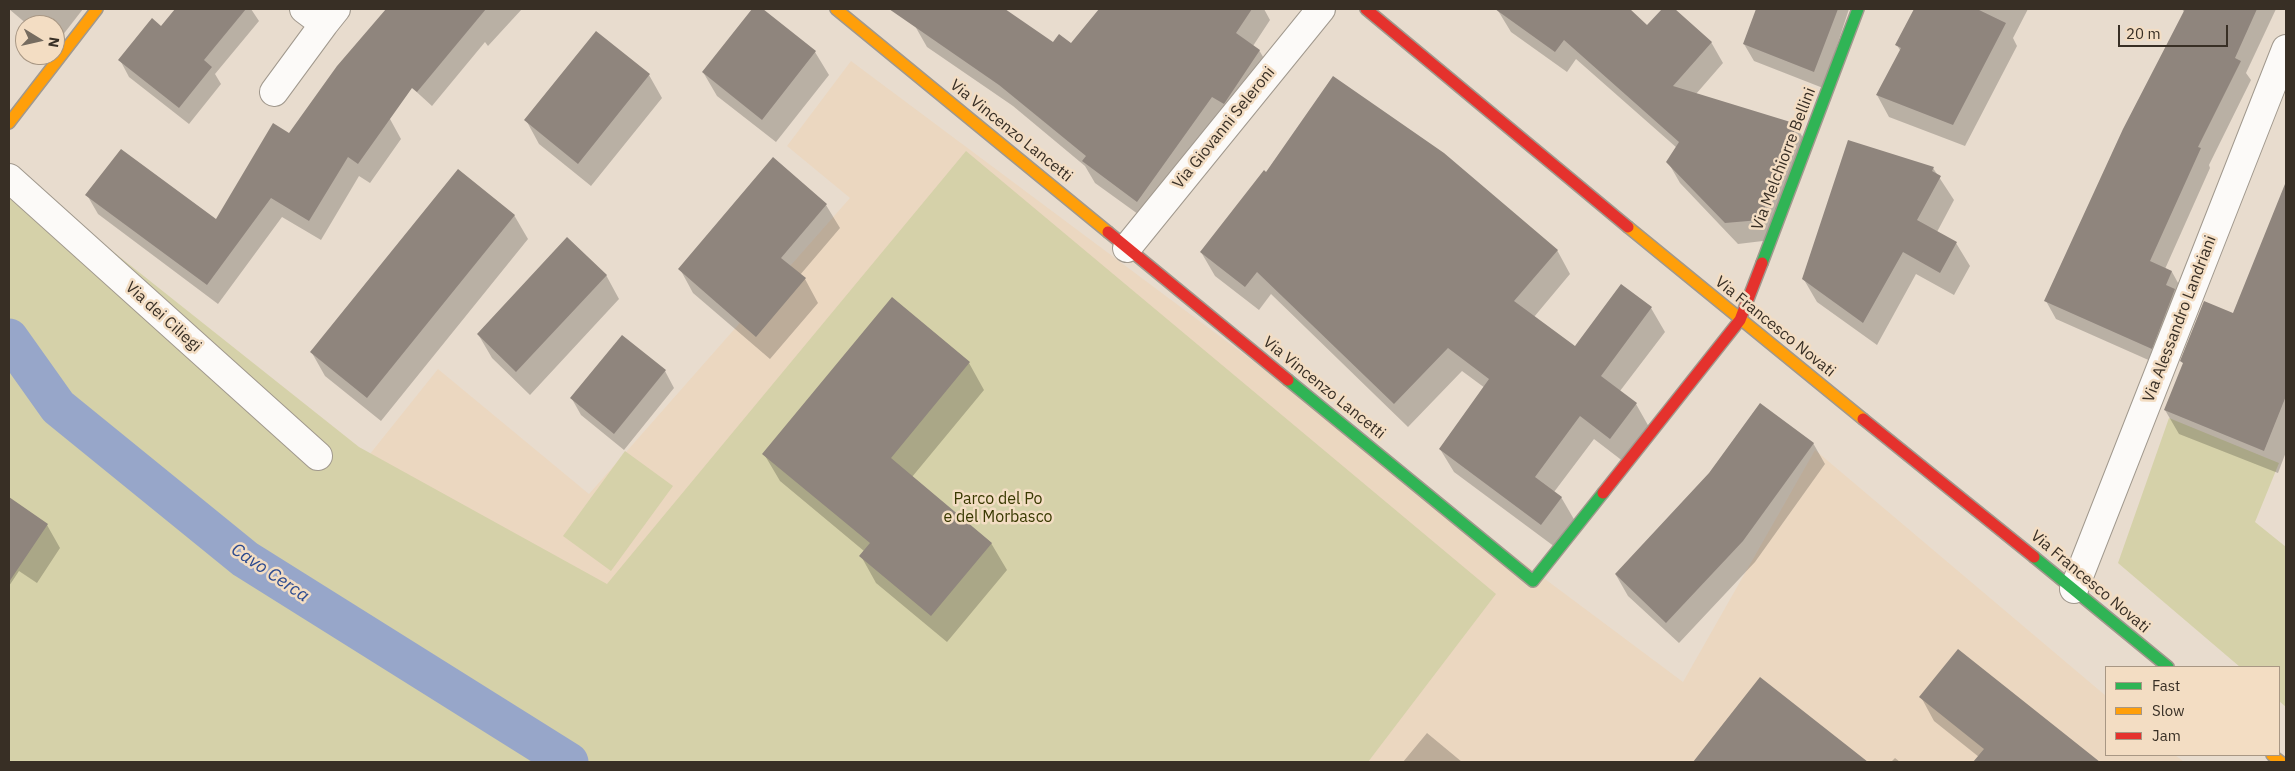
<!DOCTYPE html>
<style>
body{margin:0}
#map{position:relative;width:2295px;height:771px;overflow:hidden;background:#e8dcce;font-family:"IBM Plex Sans",sans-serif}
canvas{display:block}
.frame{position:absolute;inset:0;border:10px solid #382f25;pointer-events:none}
.legend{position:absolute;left:2105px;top:666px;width:175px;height:90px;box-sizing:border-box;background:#f3ddc3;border:1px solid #a89784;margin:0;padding:6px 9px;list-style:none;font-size:15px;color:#382f25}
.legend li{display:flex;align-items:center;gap:10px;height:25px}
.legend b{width:25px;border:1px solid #a89784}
.north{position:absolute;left:15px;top:15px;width:50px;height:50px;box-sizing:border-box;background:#f3ddc3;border:1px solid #a89784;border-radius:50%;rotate:99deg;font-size:14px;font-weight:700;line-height:20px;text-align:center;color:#382f25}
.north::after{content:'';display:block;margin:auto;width:18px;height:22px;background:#766c60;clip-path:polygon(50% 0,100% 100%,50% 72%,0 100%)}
.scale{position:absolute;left:2118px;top:25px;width:110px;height:22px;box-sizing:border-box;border:2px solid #382f25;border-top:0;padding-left:6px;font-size:15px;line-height:18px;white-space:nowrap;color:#382f25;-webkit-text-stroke:4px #f3ddc3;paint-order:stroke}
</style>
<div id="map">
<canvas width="2295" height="771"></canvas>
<div class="frame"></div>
<ul class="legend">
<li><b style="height:6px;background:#30b455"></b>Fast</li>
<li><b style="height:6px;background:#ff9f0a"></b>Slow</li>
<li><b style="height:6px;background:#e5322d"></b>Jam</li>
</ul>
<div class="north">N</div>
<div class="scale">20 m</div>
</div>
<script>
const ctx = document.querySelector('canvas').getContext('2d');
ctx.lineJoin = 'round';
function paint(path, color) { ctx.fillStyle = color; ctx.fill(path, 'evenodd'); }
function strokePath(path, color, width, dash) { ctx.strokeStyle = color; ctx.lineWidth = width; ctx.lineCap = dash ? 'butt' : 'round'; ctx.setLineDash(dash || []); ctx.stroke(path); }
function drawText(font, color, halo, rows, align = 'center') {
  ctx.font = font + ' "IBM Plex Sans",sans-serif'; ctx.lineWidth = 5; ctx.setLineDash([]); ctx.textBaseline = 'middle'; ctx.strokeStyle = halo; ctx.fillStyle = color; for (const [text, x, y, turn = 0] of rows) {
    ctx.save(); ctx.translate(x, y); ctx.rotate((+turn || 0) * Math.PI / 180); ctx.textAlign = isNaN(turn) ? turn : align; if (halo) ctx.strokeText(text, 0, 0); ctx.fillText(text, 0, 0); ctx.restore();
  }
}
paint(new Path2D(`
 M851,61L1683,682L1815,450L2106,696V755H2175L2184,762H677L321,515L438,369L589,494L850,198L787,146Z`), '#ebd7c0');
paint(new Path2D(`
 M966,151L1496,594L1368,762H9V169L359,447L607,584Z
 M2169,418L2279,463L2255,522L2286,547V707L2279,701V667H2240L2118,563Z
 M625,451L673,486L611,571L563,536Z`), '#d5d1a9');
paint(new Path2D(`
 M9,9H83L55,45V25H28Z
 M177,9H251L259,21L215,74L221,84L189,124L129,77L120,60L162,27Z
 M387,9H522L488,46L485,42L432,106L376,55L365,36Z
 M754,9H761L815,52L829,75L776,142L717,96L703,72Z
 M927,9H1003L1103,78L1094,17L1100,9H1264L1270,20L1253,46L1259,50L1272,72L1149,222L1095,183L1085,166L1013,106L927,47L915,26Z
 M1497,9H1628L1648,27L1663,9H1673L1711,42L1723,63L1696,94L1796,126L1808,146L1771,240L1738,244L1680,183L1668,162L1677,148L1576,59L1567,72L1511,32Z
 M1758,9H1849L1823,88L1754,61L1744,44Z
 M1916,9H2028L2013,38L2017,46L1965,146L1889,117L1877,95L1901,52L1897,45Z
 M2182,9H2276L2246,73L2251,80L2209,165L2210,168L2165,269L2172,272L2182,290L2162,366L2056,319L2046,301L2184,12Z
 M333,73L390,119L401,139L370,183L359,176L321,240L282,217L218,304L98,214L87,195L216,221L290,135Z
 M649,75L662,98L591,186L539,144L526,120Z
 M1933,168L1954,200L1937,232L1956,243L1970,266L1954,295L1916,274L1877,345L1817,302L1803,278Z
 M826,205L840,228L800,275L805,279L818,303L770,359L693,293L680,269Z
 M2275,213L2286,218V452L2278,473L2179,434L2165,410L2184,365L2182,361L2234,314Z
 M514,215L528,239L381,421L325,376L312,353Z
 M1557,250L1570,274L1534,317L1575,347L1651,308L1665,332L1620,391L1636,404L1649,427L1624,462L1594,439L1554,492L1561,497L1575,521L1555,547L1454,472L1440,449L1485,388L1462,371L1408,427L1271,294L1259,310L1215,276L1201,252Z
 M606,275L619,299L530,395L492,358L478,334Z
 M969,363L984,390L912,477L991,543L1007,570L947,642L876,583L861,556L864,551L780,481L764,454Z
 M665,371L674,388L624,450L581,415L572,399Z
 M1813,443L1825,464L1755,562L1679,643L1628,596L1616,575Z
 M9,499L47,525L60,548L37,583L19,571L9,586Z
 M1958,651L2098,762H1975L1979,757L1934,721L1921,697Z
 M1760,679L1866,762H1695Z
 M1427,733L1462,762H1403Z
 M1895,758L1900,762H1891Z`), '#0003');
strokePath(new Path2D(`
 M9,338L58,407L245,559L569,762`), '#97a6c9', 39);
paint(new Path2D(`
 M175,9H246L204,60L212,67L179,108L118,60L152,18L161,26Z
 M386,9H486L417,92L412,88L358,164L348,157L309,221L271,198L207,285L85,195L121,149L216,219L273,123L289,133L337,66Z
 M752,9H763L816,51L762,120L702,72Z
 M889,9H1005L1053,42L1059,34L1071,43L1099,9H1252L1236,33L1260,50L1224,104L1212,97L1137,202L1082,161L1086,156L999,85Z
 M1495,9H1630L1647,25L1662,9H1675L1712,42L1673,86L1797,124L1760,220L1725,223L1666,162L1679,142L1564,40L1555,52Z
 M1756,9H1838L1814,72L1743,44Z
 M1914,9H1977L2006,23L1953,125L1876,95L1901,48L1895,45Z
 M2185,9H2257L2235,58L2241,61L2198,147L2201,148L2150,261L2172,271L2166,285L2175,289L2152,349L2044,301L2123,129Z
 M596,31L650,74L578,164L524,120Z
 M1333,76L1444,153L1558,250L1514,301L1575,346L1621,284L1652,307L1601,376L1637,403L1610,439L1580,416L1535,477L1562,497L1541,525L1439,449L1489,379L1448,348L1394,404L1257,272L1245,287L1200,252L1264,170L1266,172Z
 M1848,140L1934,167L1932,171L1941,176L1917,220L1957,242L1940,273L1903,252L1863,323L1802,279Z
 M773,157L827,204L781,258L806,278L756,337L678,269Z
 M458,169L515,215L367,398L310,352Z
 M2285,184L2286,396L2264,451L2164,410L2183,363L2180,361L2204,301L2233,313Z
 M567,237L607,275L516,372L477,334Z
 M892,297L970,362L891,458L992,543L931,616L859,556L870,543L762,454Z
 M622,335L666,370L614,434L570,398Z
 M1760,403L1814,443L1743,541L1666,623L1615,574L1709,473Z
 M9,497L48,524L9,582Z
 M1958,649L2100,762H1973L1984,749L1919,697Z
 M1760,677L1868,762H1693Z`), '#8f857d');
const street = new Path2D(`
 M304,9L324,24L336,9
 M274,92L324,24
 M9,178L318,456
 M1127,248L1321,9
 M2074,589L2286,49`);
const fast = new Path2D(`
 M1762,263L1858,9
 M1288,380L1533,581L1603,493
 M2034,557L2168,667`);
const slow = new Path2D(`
 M836,9L1108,232
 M9,123L97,9
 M1628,227L1863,419
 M2272,755L2281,762`);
const jam = new Path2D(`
 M1366,9L1628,227
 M1108,232L1288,380
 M1863,419L2034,557
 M1603,493L1740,320L1762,263`);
strokePath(street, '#a0988d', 30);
strokePath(fast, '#a0988d', 14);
strokePath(slow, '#a0988d', 14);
strokePath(jam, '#a0988d', 14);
strokePath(street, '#fcfaf8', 28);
strokePath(fast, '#30b455', 11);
strokePath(slow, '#ff9f0a', 11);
strokePath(jam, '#e5322d', 11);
drawText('16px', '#382f25', '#f3ddc3', [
 ["Via Giovanni Seleroni",1224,128,-51],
 ["Via Vincenzo Lancetti",1011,131,39],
 ["Via Melchiorre Bellini",1784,159,-69],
 ["Via dei Ciliegi",163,317,42],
 ["Via Alessandro Landriani",2180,319,-69],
 ["Via Francesco Novati",1775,327,39],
 ["Via Vincenzo Lancetti",1324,388,39],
 ["Via Francesco Novati",2090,582,40]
]);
drawText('16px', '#393901', '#f3ddc3', [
 ["Parco del Po",998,499],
 ["e del Morbasco",998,517]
]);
drawText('italic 18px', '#2c4a8f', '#f3ddc3', [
 ["Cavo Cerca",270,573,34]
]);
</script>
